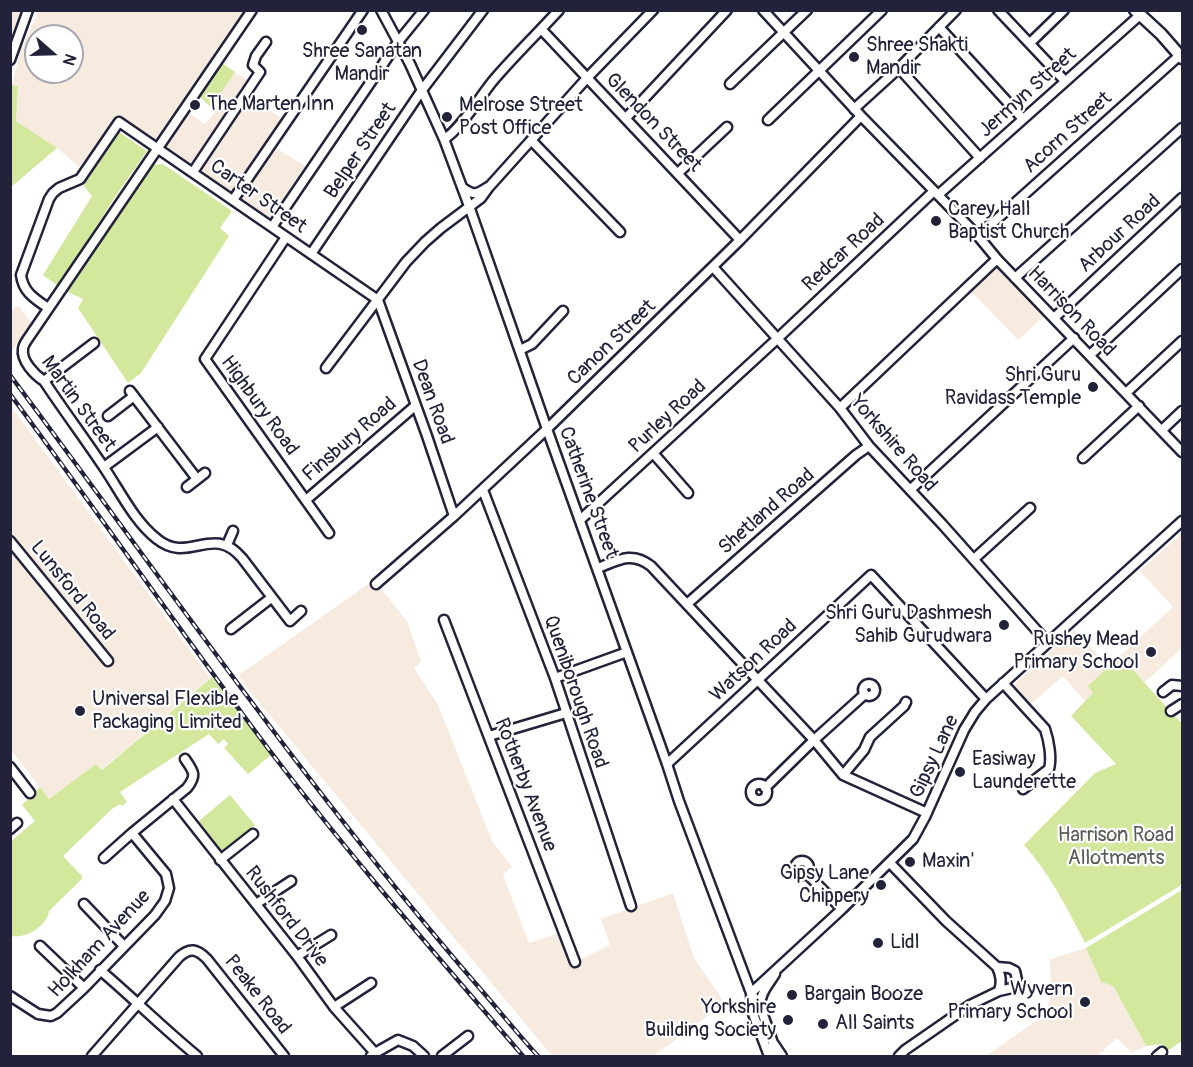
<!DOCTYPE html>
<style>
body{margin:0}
#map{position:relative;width:1193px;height:1067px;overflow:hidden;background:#fff;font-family:Pangolin,sans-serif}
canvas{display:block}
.frame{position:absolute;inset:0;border:12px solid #22223b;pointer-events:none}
.north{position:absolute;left:24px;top:24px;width:60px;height:60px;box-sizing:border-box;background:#fff;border:2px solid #a7a7b1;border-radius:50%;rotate:110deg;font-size:16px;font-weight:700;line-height:24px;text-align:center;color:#22223b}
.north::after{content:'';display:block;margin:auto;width:21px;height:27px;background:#22223b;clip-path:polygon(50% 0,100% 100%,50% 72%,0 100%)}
</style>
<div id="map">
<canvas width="1193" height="1067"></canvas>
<div class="frame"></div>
<div class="north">N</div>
</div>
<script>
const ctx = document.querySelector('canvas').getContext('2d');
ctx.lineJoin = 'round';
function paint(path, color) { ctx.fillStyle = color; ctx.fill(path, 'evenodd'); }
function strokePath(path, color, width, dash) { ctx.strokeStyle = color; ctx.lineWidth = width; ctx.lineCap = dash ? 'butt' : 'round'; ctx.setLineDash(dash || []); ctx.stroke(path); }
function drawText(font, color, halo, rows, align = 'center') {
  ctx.font = font + ' Pangolin,sans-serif'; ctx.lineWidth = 4.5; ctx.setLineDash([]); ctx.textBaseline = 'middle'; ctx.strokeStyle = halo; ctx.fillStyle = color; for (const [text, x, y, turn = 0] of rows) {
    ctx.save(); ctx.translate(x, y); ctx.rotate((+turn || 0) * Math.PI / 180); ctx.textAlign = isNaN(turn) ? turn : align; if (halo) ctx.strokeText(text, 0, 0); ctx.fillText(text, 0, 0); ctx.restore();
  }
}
paint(new Path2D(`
 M11,11H24L11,39Z
 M39,11H245L155,141L128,124V121L117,115L86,161L84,160L81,165L82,169L57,148L16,121L18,86L12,85L20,52ZM36,36H72V72H36Z
 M235,72L251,83L193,170L160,149L185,111L205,124L215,112L211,108Z
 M247,95L281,118L230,194L195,171Z
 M276,148L305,166L270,217L266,219L243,203L242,197Z
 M999,267L1045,315L1018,340L971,291L995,268Z
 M17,306L21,308V311L26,315L25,317L33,322L11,352V311Z
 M10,405L210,678L101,770L96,764L49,799L11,750Z
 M1182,533V648L1144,683L1182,724L1071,716L1085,701L1063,676L1030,705L1015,687V684L1074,630L1109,666L1173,607L1140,571Z
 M374,580L407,621L421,662L414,668L438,705L492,841L512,867L503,875L529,943L560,933L573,963L610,945L601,919L673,893L694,958L725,1003L654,1056H552L244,684L239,675Z
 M1086,948L1101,982L1111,985L1115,989L1146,1046L1132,1053L1117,1038L1097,1056H986L1047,1013L1051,991L1050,959Z`), '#f7eadf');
paint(new Path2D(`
 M219,61L235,72L211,108L197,93Z
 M12,85L18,86L16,121L57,148L11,187V191L10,112Z
 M119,132L147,151L115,197L58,286L43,275L92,196L83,185Z
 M163,164L232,211L220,228L229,236L141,373L128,383L78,308L83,299L66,291L150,165Z
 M1120,656L1182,724V882L1180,885V886L1085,943C1067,908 1050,874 1024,845L1095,773L1116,764L1071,716L1093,693L1088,686Z
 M212,677L271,755L248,774L224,748L228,744L224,739L218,744L209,734L120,792L127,802L122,806L120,804L112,809L63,856L82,876V879L49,911C47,926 26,939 11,936V841L35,821L22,805L40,787L49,799L96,764L102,770Z
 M230,795L255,825L224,850L214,849L194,825Z
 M1182,890V1041L1167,1051L1161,1044L1146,1046L1115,989L1111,985L1101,982L1086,948Z`), '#d3e89d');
const minor = new Path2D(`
 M252,10L27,340C25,343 23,346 23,349C21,361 35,375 44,381C64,411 85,439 105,469C121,493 135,522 157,539C189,565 212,523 242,558L290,621L301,611
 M381,10L410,64L444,139L469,206L547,429L667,764L679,801L751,993L760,1006
 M763,10L861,116L978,236L997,259L1182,452
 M998,10L1065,81
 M939,27L1023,119
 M542,30L740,240
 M1030,43L1064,10
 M10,60L28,10
 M899,68L980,158
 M730,84L807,10
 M854,109L899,68L956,10
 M626,118L727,10
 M768,120L882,10
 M444,139C459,131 480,97 492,82C513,57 537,34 559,10
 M531,140L620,232
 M193,172L260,72L253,65L256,56L266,42
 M678,173L727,127
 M463,188C474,196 477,194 488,187
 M938,195L1140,15
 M233,200L363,10
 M272,227L398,42L424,10
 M978,236L1180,55
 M286,237L205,359L329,533
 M311,254L422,90L483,10
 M713,267L840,408L869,446L942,524L1048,643
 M1015,278L1182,128
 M378,300L427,436L454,516
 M48,308C35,299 23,292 21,275L49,199L53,193L59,188L80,179L119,122L378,300
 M1054,318L1182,198
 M520,350L532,344L563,311
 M1090,355L1182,269
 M326,368L406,262L425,242L441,228L481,198L489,187L587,78L653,10
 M44,381L94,343
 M130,391L197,479
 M1126,393L1182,341
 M840,408L997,259
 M108,416L134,396
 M1162,430L1182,411
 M653,453L688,493
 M1083,458L1139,406
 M104,467L158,427
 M187,487L205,473
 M483,490L555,678L631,906
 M910,490L1074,338
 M306,500L415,406
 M580,520L777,339L934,191
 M10,541L108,661
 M227,545L233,531
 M974,559L1030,508
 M598,568C618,560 632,551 651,566L814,740L843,775L927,813
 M376,584L454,516L547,429L740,240L861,116
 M687,604L856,455L869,446
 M444,620L575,962
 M231,629L271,598
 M555,678L627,652
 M1003,683L1045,729C1049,741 1052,758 1049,769L1023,789
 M863 690a6 6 0 1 1 12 0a6 6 0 1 1-12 0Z
 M1163,692L1172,685L1182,686
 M1171,711L1182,704
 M489,736L566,713
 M667,764L871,575L986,699
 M10,767L30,793
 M843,775L864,750L870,737L904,706L906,702
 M751 792a8 8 0 1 1 16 0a8 8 0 1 1-16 0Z
 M765,788L814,740L865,694
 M173,799L297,956L334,1007L375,1053
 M10,829L17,823
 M132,833L187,788C197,775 194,772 185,759
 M220,860L253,834
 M795 868a7 7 0 1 1 14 0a7 7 0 1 1-14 0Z
 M890,863L946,921L997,967C1001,976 1002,982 999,991L970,1005L905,1050L899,1056
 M807,874L842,909
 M84,904L124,946
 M256,904L291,881
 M40,946L84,988
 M297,956L331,935
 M997,967L1009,968L1015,971L1017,980L1012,988L999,991
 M100,970C133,998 164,1029 197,1056
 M10,996L38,1014L51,1016L57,1013L84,988L155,915L165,901L169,888L166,874L132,833L104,858
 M334,1007L371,983
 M774,1044L782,1056
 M92,1056L179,957C190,947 197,949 207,959L284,1056
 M371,1056L375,1053L398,1040L413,1046L424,1056
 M442,1056L468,1036
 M769,1056L752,1011L751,993L842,909L913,839L925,817L964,730L975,712L986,699L1182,521
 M773,1056V1043L760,1006C760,993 769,984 775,974
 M1157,1056L1162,1052`);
const major = new Path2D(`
 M1135,10L1161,34L1182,58`);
strokePath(minor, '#22223b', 13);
strokePath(major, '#22223b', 15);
strokePath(minor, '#fff', 8);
strokePath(major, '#fff', 10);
const rail = new Path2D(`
 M10,375C163,580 309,790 476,984C497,1008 517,1033 538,1056
 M10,394C94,507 174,622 258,735C341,846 433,951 523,1056`);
strokePath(rail, '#22223b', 4.5);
strokePath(rail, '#fff', 2, [7]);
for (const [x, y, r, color] of [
 [362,30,6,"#22223b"],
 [854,57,6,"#22223b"],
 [195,105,6,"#22223b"],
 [447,117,6,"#22223b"],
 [936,221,6,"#22223b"],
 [1093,387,6,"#22223b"],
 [1004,625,6,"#22223b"],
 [1151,652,6,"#22223b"],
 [80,711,6,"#22223b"],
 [960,772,6,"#22223b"],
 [910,862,6,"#22223b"],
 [881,885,6,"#22223b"],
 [878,943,6,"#22223b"],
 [792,995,6,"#22223b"],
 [1085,1002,6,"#22223b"],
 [788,1020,6,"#22223b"],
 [823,1024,6,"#22223b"]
]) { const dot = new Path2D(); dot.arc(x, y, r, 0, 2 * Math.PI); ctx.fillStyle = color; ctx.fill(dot); strokePath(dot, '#fff', 2); }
drawText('20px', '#22223b', '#fff', [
 ["Shree Shakti",866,46],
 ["Mandir",866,69],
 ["Shree Sanatan",362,52,"center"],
 ["Mandir",362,75,"center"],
 ["The Marten Inn",207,105],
 ["Melrose Street",459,106],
 ["Post Office",459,129],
 ["Carey Hall",948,210],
 ["Baptist Church",948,233],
 ["Shri Guru",1081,376,"right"],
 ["Ravidass Temple",1081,399,"right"],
 ["Shri Guru Dashmesh",992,614,"right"],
 ["Sahib Gurudwara",992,637,"right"],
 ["Rushey Mead",1139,640,"right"],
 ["Primary School",1139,663,"right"],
 ["Universal Flexible",92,700],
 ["Packaging Limited",92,723],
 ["Easiway",972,760],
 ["Launderette",972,783],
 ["Maxin'",922,862],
 ["Gipsy Lane",869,874,"right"],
 ["Chippery",869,897,"right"],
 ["Lidl",890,943],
 ["Wyvern",1073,990,"right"],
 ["Primary School",1073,1013,"right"],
 ["Bargain Booze",804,995],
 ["Yorkshire",776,1008,"right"],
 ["Building Society",776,1031,"right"],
 ["All Saints",835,1024]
], 'left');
drawText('20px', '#22223b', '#fff', [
 ["Jermyn Street",1028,93,-42],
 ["Glendon Street",653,123,46],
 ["Acorn Street",1068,133,-42],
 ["Belper Street",361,151,-56],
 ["Carter Street",258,197,35],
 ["Arbour Road",1120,234,-43],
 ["Redcar Road",844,253,-43],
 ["Harrison Road",1071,312,46],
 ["Canon Street",612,343,-44],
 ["Dean Road",432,402,70],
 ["Martin Street",78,404,54],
 ["Highbury Road",259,406,54],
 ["Purley Road",668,417,-43],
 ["Finsbury Road",350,440,-41],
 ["Yorkshire Road",893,444,49],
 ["Catherine Street",588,493,70],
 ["Shetland Road",767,512,-41],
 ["Lunsford Road",72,591,51],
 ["Watson Road",754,661,-43],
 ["Queniborough Road",575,692,71],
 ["Gipsy Lane",935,757,-65],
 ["Rotherby Avenue",525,785,69],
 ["Rushford Drive",286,917,52],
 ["Holkham Avenue",100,944,-47],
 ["Peake Road",257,995,52]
]);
drawText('20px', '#575d58', '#fff', [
 ["Harrison Road",1116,836],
 ["Allotments",1116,859]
]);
</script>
